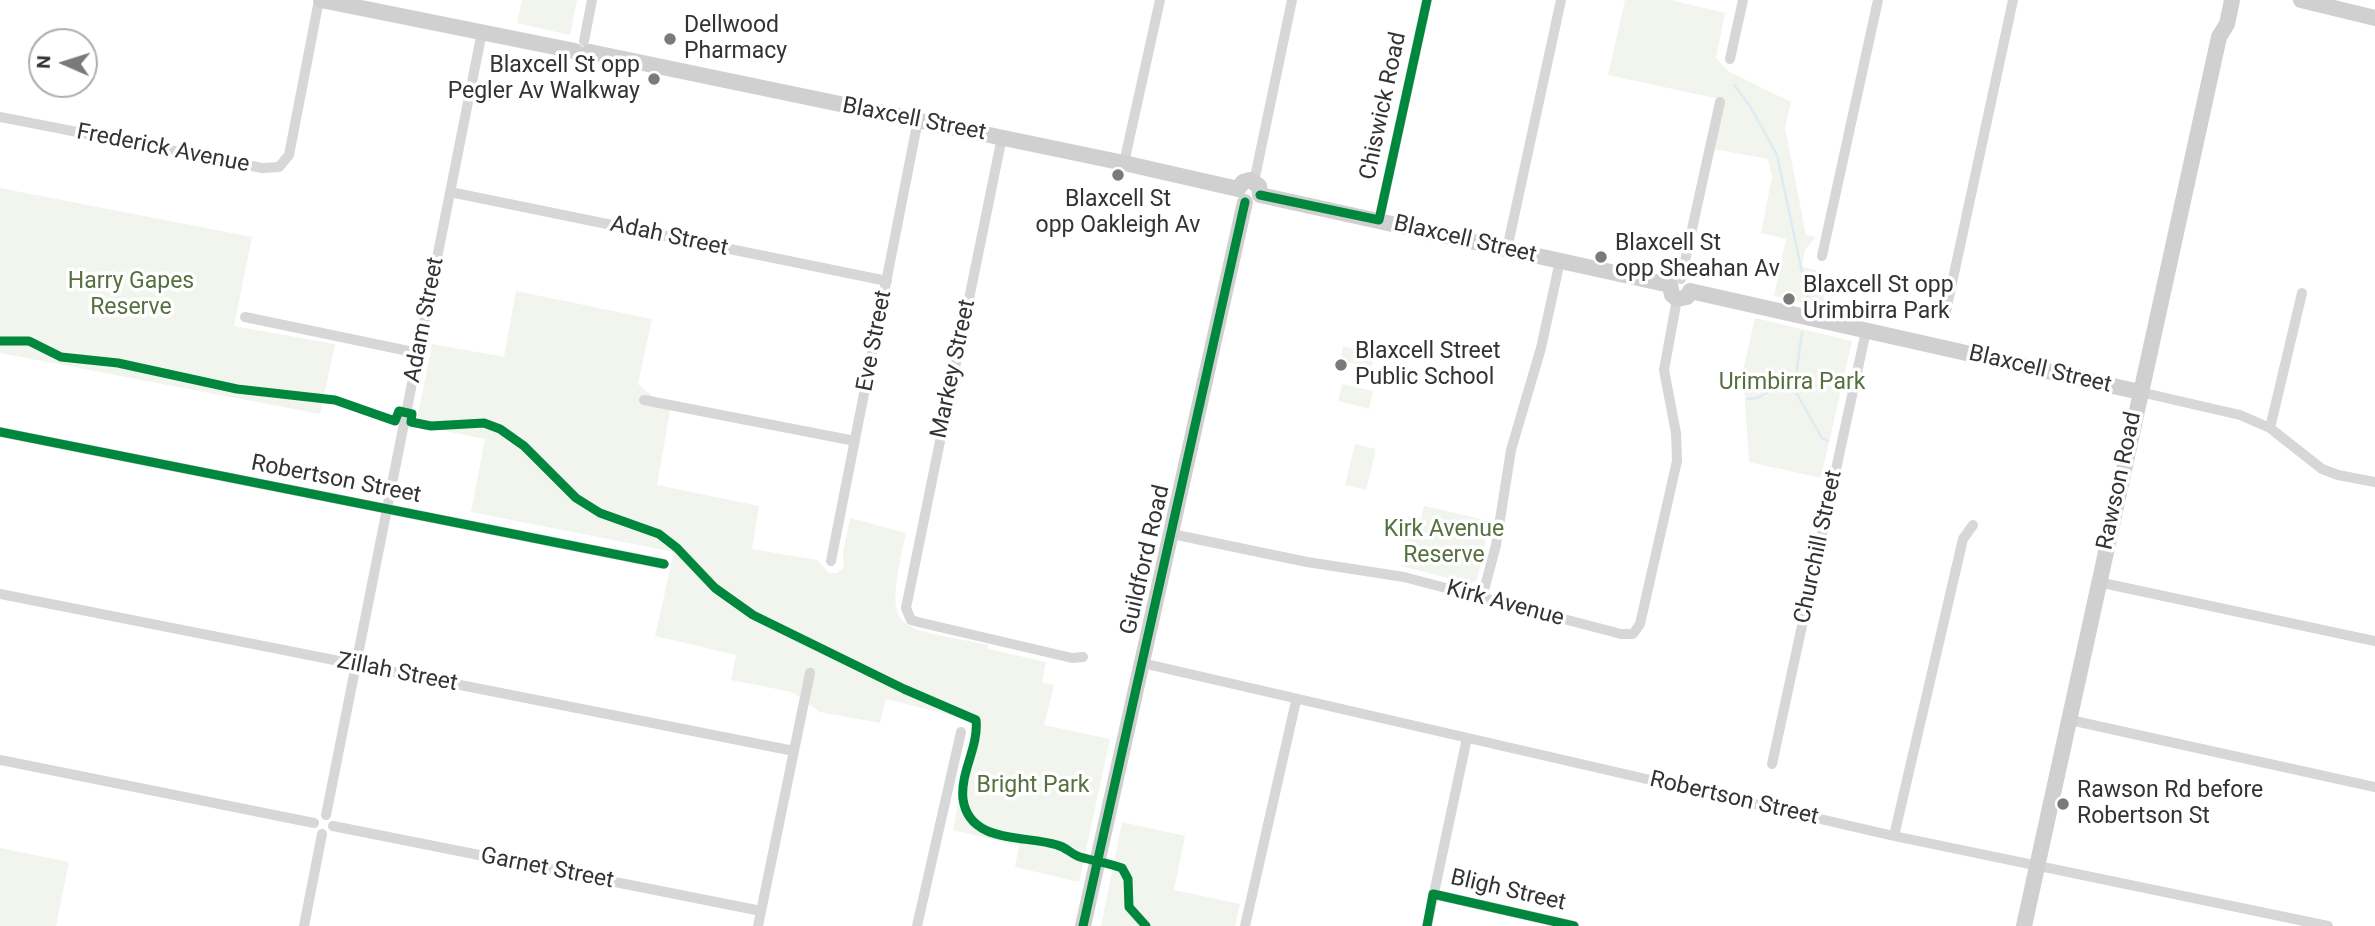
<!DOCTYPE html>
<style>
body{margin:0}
#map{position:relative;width:2375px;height:926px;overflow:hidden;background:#fff;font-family:Roboto,sans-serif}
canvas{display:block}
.north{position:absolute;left:28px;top:28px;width:70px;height:70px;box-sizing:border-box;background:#fff;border:2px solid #adadad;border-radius:50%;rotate:273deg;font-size:19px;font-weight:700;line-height:28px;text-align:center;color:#333}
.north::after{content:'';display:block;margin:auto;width:24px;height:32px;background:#7a7a7a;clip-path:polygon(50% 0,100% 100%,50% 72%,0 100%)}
</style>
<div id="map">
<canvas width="2375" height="926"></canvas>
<div class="north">N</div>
</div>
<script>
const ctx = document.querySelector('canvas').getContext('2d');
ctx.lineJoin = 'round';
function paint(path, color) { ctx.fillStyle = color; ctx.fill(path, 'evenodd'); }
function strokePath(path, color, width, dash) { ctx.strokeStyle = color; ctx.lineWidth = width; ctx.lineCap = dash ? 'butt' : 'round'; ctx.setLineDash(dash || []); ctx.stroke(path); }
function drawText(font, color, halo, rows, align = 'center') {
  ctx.font = font + ' Roboto,sans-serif'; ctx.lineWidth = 7; ctx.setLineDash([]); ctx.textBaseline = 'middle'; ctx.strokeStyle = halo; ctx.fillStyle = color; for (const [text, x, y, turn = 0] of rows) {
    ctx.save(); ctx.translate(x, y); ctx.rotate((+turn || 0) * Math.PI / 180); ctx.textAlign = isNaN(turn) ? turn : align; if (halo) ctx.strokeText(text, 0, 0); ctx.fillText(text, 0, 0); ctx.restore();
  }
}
paint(new Path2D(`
 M522,0H577L570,35L517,23Z
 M1625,0H1671L1725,13L1716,58L1728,71L1791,102L1785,128L1806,235L1816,237L1805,250L1802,267L1823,272L1824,307L1774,296L1786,239L1761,233L1772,177L1768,159L1714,149L1724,100L1608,75Z
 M0,188L252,237L234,326L335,344L320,414L0,353Z
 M516,291L652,319L638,384L670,411L657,485L759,506L752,549L817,560L829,573H837L844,567L843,552L850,518L906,533C883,636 892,625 988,645V649L1046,662L1042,682L1054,685L1044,725L1110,739L1079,882L1015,867L1019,846L953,830L974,721L886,699L880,723L820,712L792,692L731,680L736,655L655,636L674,552L471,512L485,439L416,425L432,344L504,357Z
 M1755,318L1852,341L1821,478L1749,462L1743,371Z
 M1343,346L1375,354L1371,368L1340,360Z
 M1342,384L1373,391L1369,409L1338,401Z
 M1355,444L1376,449L1366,490L1345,485Z
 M1424,506L1490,521L1477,580L1471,584L1401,566L1408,516L1421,519Z
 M1122,822L1185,836L1174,890L1240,904L1235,926H1101Z
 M0,848L69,862L56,926H0Z`), '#f1f5ed');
strokePath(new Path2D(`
 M1734,85L1750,106L1777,155L1808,300
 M1802,333L1794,389L1822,438L1828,441
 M1747,399L1757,398L1791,380`), '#ddebf3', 2.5);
strokePath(new Path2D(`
 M584,41L592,0
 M1730,59L1743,0
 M0,117L262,168L279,167L289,155L319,0
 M1002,137L906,608L911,620L918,622L1072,658L1083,657
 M1124,163L1160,0
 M1254,182L1292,0
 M450,192L887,281
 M1379,220L1427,0
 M1507,249L1561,0
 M1822,256L1878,0
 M1681,279L1720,102
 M1946,311L2013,0
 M245,317L418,353
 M2140,392L2240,415L2270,428L2322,469L2338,475L2375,482
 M644,400L855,441
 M2270,428L2302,293
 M0,432L664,564
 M1172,534L1307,562L1404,577L1621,634H1633L1640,624L1677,461L1676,433L1664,370L1677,299
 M831,561L918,120
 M2098,582L2375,641
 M0,594L794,751
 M1482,598L1496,545L1511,450L1541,348L1560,261
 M1142,663L1894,836L2328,926
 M2070,720L2375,787
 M0,760L314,823
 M1772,764L1866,331
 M326,815L482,32
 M333,826L761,911
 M1894,836L1963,539L1973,525
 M1433,894L1574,926
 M304,926L322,834
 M758,926L810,673
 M917,926L961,732
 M1245,926L1296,701
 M1427,926L1467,738`), '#d7d7d7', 10);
strokePath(new Path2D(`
 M321,0L575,51L581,57L590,52
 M2301,0L2375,18
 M590,52L1124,163L1238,189
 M1238,189L1243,182L1250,180L1259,186L1260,195
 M1260,195L1670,285
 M1670,285L1672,295L1677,299L1687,297L1690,291
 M1690,291L2140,392
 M1083,926L1245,202
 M2024,926L2219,37L2227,24L2232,0`), '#d0d0d0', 16);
strokePath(new Path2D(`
 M1260,195L1379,220L1427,0
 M0,341H29L61,357L118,363L237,389L335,400L395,421L399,411L412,414L411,422L431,426L484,423L500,429L524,446L576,498L600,513L659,534L677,548L715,588L753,615L904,689L976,720C979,747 960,772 963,799C969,844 1025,835 1057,845C1066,847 1071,854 1080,857C1094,861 1108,863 1122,868L1128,879L1129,907L1146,926
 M0,432L664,564
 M1083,926L1245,202
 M1427,926L1433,894L1574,926`), '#00873e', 9);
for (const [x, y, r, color] of [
 [670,39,7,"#7a7a7a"],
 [654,79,7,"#7a7a7a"],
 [1118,175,7,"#7a7a7a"],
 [1601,257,7,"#7a7a7a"],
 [1789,299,7,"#7a7a7a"],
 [1341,365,7,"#7a7a7a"],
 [2063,804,7,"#7a7a7a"]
]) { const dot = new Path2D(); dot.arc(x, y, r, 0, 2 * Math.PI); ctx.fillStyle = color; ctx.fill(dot); strokePath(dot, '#fff', 2.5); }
drawText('23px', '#333', '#fff', [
 ["Dellwood",684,26],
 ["Pharmacy",684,52],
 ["Blaxcell St opp",640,66,"right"],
 ["Pegler Av Walkway",640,92,"right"],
 ["Blaxcell St",1118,200,"center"],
 ["opp Oakleigh Av",1118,226,"center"],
 ["Blaxcell St",1615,244],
 ["opp Sheahan Av",1615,270],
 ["Blaxcell St opp",1803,286],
 ["Urimbirra Park",1803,312],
 ["Blaxcell Street",1355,352],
 ["Public School",1355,378],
 ["Rawson Rd before",2077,791],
 ["Robertson St",2077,817]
], 'left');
drawText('23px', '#333', '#fff', [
 ["Chiswick Road",1384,106,-78],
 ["Blaxcell Street",914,120,11],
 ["Frederick Avenue",163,149,11],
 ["Adah Street",669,237,12],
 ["Blaxcell Street",1465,240,13],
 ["Adam Street",425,320,-79],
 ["Eve Street",875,341,-79],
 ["Markey Street",954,369,-78],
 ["Blaxcell Street",2040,370,13],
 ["Robertson Street",336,480,11],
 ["Rawson Road",2120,481,-78],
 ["Churchill Street",1819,547,-78],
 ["Guildford Road",1146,560,-77],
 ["Kirk Avenue",1505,604,15],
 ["Zillah Street",397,673,11],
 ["Robertson Street",1734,799,13],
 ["Garnet Street",547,869,11],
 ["Bligh Street",1508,891,13]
]);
drawText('23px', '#56703f', '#fff', [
 ["Harry Gapes",131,282],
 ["Reserve",131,308],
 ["Urimbirra Park",1792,383],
 ["Kirk Avenue",1444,530],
 ["Reserve",1444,556],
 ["Bright Park",1033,786]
]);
</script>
